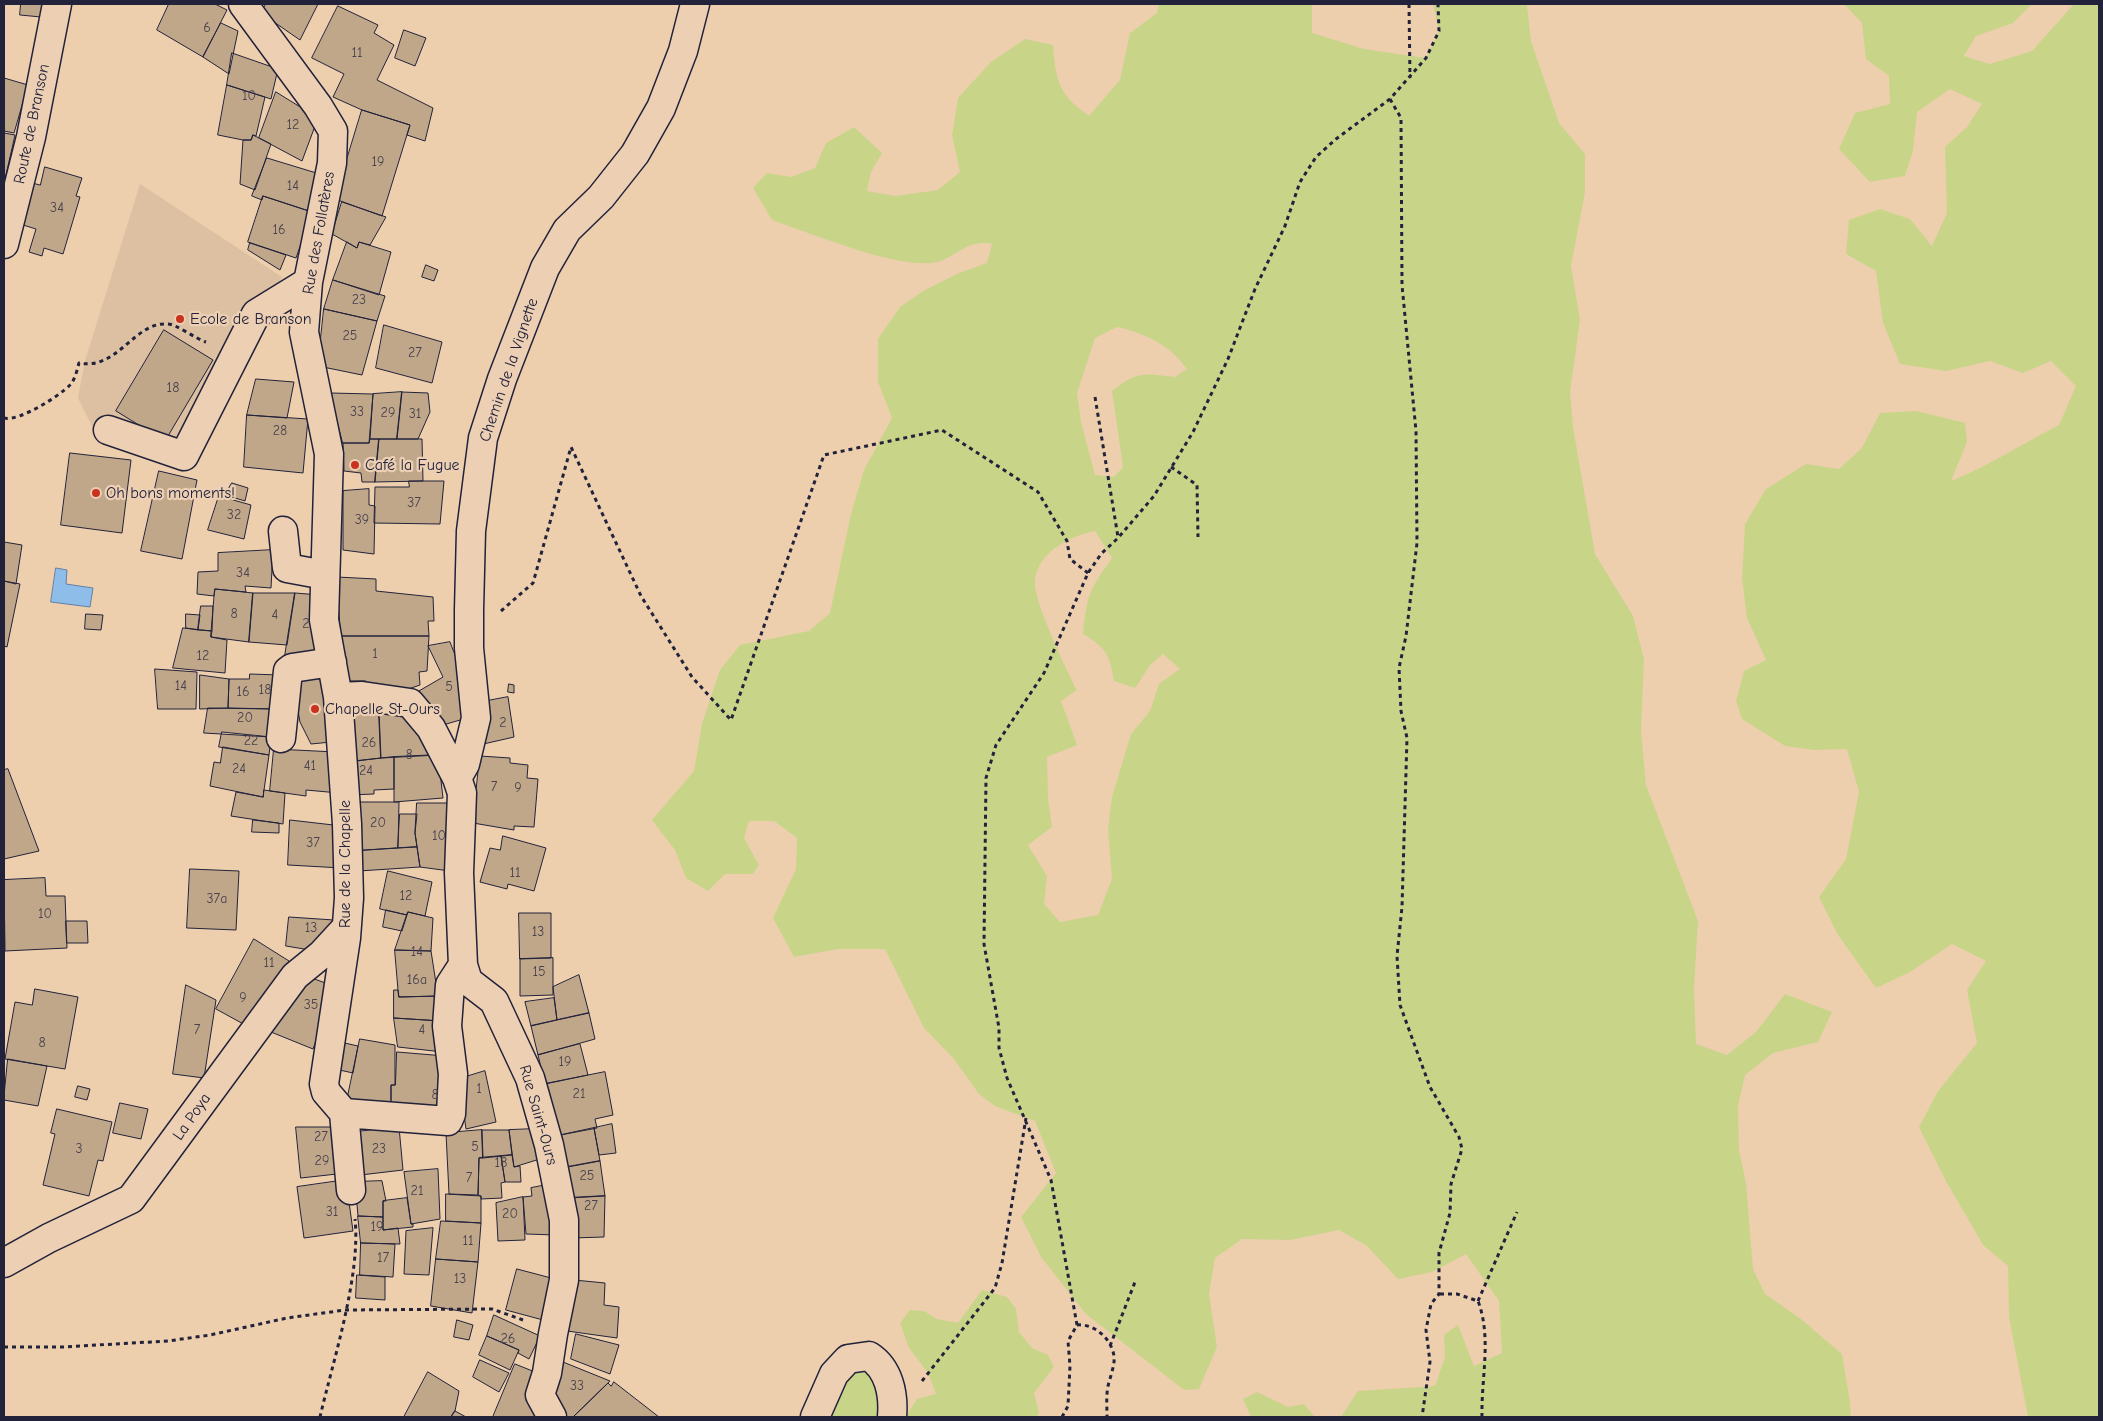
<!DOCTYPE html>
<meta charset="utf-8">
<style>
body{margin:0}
#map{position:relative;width:2103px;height:1421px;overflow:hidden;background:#edcfae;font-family:"Comic Neue",sans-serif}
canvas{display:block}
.frame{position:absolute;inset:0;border:5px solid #22223b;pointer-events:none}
</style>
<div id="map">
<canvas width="2103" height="1421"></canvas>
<div class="frame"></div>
</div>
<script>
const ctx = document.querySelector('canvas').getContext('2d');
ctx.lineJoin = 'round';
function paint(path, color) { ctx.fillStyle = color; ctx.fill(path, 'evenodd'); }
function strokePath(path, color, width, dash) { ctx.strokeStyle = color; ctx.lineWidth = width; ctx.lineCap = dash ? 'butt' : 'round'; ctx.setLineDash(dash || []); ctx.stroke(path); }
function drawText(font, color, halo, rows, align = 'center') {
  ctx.font = font + ' "Comic Neue",sans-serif'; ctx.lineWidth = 4.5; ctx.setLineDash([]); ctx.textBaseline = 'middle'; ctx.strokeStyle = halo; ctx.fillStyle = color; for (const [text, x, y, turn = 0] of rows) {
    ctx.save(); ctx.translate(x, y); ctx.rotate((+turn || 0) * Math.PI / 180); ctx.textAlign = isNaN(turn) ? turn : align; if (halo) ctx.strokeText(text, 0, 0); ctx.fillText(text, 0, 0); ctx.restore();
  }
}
paint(new Path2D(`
 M140,184L282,277L195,464L94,430L78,398L85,361Z`), '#dcc0a1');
paint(new Path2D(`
 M1159,4H1312V33L1364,49L1426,58L1439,31L1433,4H1524L1527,6L1531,41L1559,123L1585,154V192L1571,266L1580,320L1570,392L1573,427L1595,554L1633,616L1644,659L1641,732L1646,785L1698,921L1694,988L1696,1044L1727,1055L1756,1032L1785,994L1832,1012L1818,1042L1773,1053L1745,1075L1738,1106L1739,1150L1746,1183L1753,1269L1765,1294L1801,1319L1842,1354L1850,1402L1851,1417H1341L1358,1391L1435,1386L1445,1357L1444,1335L1458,1325L1474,1366L1502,1353L1499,1301L1466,1254L1432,1272L1398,1279L1367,1246L1339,1230L1290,1240L1242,1239L1215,1258L1209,1294L1217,1347L1199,1389L1184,1390L1086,1314L1041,1257L1021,1217L1056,1173L1035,1121L995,1106L979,1094L954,1059L924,1028L885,949H838L794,957L773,918L796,869L797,838L774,821H749L744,838L759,865L753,874H725L708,891L686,878L675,850L652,820L694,771L702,724L720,670L740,645L809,631L830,613L851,514L864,470L892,418L878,382V339L900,307L925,290L959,273L987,263L992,244C966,238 955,260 932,263C891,267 813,234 772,220L753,188L767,173L791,177L815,168L826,143L854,127L882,153L871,172L867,191L896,196L938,190L960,172L952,135L958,98L991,62L1025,39L1053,45C1056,81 1058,94 1089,116L1120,80L1130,33L1157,13ZM1117,327C1146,334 1169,344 1187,369L1175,377C1145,373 1136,371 1112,391L1123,467L1114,477L1095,475L1081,422L1077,393L1095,338ZM1095,531L1112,558C1089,590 1087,595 1083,634C1106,647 1110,656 1114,681L1135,688L1151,664L1163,654L1180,669L1159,684L1150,711L1131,734L1112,797L1108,830L1112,879L1098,915L1060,922L1044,904L1047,876L1028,845L1052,827L1048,799L1047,757L1077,745L1061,701L1077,690C1067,671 1034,602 1035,582C1036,553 1070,536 1095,531Z
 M1844,4H2032L2013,23L1976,36L1964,56L1990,64L2032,51L2074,4H2099V1417H2028L2009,1317L2008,1266L1983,1245L1946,1181L1919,1127L1938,1091L1977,1043L1967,990L1986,961L1952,944L1910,972L1876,988L1838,935L1819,897L1846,859L1859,792L1847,749L1814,750L1785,746L1742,719L1736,701L1744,671L1766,660L1747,618L1742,578L1745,524L1766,489L1806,464L1839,469L1862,448L1880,413L1916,411L1965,423L1967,442L1951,481C1989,466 2023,443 2059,425L2076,386L2051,361L2023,373L1990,361L1946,371L1900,364L1883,323L1876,271L1846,254L1849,220L1880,209L1910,219L1932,246L1947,213L1945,147L1967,127L1982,104L1950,89L1917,112L1913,151L1905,176L1870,182L1839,149L1855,113L1890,104L1889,76L1866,59L1862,23Z
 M982,1290L1007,1297L1016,1309L1019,1332L1032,1348L1048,1355L1054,1367L1034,1393L1039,1412L1037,1417H821L844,1373L872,1369L886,1392L908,1413L917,1399L936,1394L928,1373L909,1348L900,1323L910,1310L924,1311L937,1319L958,1323Z
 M1257,1392L1288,1407L1304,1404L1315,1417H1251L1243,1399Z`), '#c8d589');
const water = new Path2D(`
 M56,568L67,570L66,584L93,588L90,607L51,602Z`);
paint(water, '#8fbde9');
strokePath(water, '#637fa3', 1);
const building = new Path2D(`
 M21,4H42L41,17L20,15Z
 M169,4H215L227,10L203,57L157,30Z
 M266,4H318L300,40L261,13Z
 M338,6L378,25L374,33L394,45L377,80L433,108L425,141L407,135L410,125L362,110L333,97L344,74L312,58Z
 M221,23L238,31L229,74L203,57Z
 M404,30L426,38L415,66L395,58Z
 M232,53L278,69L271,99L227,85Z
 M4,78L28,85L14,133L4,131Z
 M227,85L265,97L256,136L253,135L251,140H243L218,135Z
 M276,92L318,118L302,161L259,138Z
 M362,110L410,125L382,216L335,199Z
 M4,133L15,135L4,184Z
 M253,135L271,144L255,190L240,184L243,140H251Z
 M267,158L323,175L312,212L263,196L262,200L252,196Z
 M45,167L82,178L76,196L80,197L63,254L44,248L42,256L29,252L36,229L20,224L32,183L40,185Z
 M263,196L312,212L296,258L248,242Z
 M342,202L386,217L370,245L359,242L357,248L332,234Z
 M347,242L357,248L359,242L391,252L379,295L333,280Z
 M250,243L286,255L280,270L248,250Z
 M426,265L438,270L434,281L422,277Z
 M333,280L385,296L377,321L324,309Z
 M324,309L377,321L362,375L318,366Z
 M384,325L442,342L432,383L376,368Z
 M164,330L213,360L165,441L116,411Z
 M256,379L294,382L287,418L247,415Z
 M402,392L397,439H370L373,394Z
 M402,392L428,393L430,412L418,439H397Z
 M330,393L373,394L369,443H343Z
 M247,415L308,419L303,473L244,467Z
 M370,439H379L375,482H362L361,473L344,471L343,443H369Z
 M379,439H422L423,481L375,482Z
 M70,453L131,460L122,533L61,525Z
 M159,471L197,480L182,559L141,551Z
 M409,481H444L440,524L374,523L375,487H409Z
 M232,483L248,488L245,501L225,495Z
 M369,489V505L375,506L374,554L343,550V491Z
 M219,496L251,505L244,539L208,530Z
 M4,542L22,545L16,584L4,581Z
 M273,550L271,588L245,586L246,592L215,589L214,596L197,594L198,572L218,571V553Z
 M337,577L376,579V591L433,597L434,621H428L429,636H341Z
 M4,581L20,584L7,647L4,646Z
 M215,589L253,593L249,642L211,637Z
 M253,593H295L287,645L249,642Z
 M295,593L320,595V658L285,656Z
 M201,606H213L212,631L198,630Z
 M86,614L103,615L101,630L85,629Z
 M186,614L200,615L198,630L186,628Z
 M183,628L212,631L211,637L227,640L225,673L173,668Z
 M341,636H429L427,671L419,672L420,685L394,694L367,690L366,681H343Z
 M450,642L459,665L467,718L436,727L412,695L443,677L428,646Z
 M155,669L197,672L196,709H158Z
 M324,671L331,742L311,744L300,722L292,677Z
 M250,674L280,675L278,709L228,708L229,679H249Z
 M200,675L229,679L228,708L200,709Z
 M509,684L514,685V693L508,692Z
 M508,697L514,737L479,745L487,701Z
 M347,705L379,712L381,758L348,762Z
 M208,708L274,709L271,737L204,733Z
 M379,712L413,715L438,755L381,758Z
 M222,732L271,737L269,755L219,747Z
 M223,747L269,755L263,797L210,786L214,762L220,763Z
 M274,749L336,752L339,793L306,790V796L270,791Z
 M438,755L443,798L394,802V757Z
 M480,756L510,758V763L528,765L527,778L538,779L534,827L514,826V830L473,823Z
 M394,757V789L374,790V794L349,795L348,762Z
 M8,769L39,851L4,859V770Z
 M264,790L285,793L283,824L231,816L236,792L263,797Z
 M350,802H399L398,848L351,851Z
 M417,803H455L450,871L420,867L415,833Z
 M400,814H417L415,833L417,847L398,848Z
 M253,820L279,823V833L252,832Z
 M290,820L342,826V868L288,865Z
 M503,836L546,848L534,891L508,884L507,889L480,882L490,848L500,850Z
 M417,847L420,867L359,871L356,851Z
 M190,869L239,871L236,930L187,928Z
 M388,871L432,882L425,916L408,912L407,915L380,909Z
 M45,878L46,896H65L67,948L5,951L4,880Z
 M386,910L407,915L402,931L383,927Z
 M408,912L433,918L431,951L395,950Z
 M519,913H551V958L520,959Z
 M289,917L334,920L316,951L286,946Z
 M66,921H87L88,943H67Z
 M254,939L289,961L271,992L247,1026L216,1009Z
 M395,950L431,951L438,996L399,997Z
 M553,958V995L520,996V959Z
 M579,975L589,1013L557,1020L553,987Z
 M306,976L331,985L326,1014L313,1049L271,1032L281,1004Z
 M186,985L216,1000L204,1078L173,1074Z
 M35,989L78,997L65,1069L5,1059L15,1002L32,1005Z
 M394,990H398L399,997L438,996L441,1021L394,1018Z
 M554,998L557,1020L531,1026L525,1002Z
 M589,1013L595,1039L538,1055L531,1026Z
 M394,1018L441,1021L443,1052L398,1047Z
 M360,1039L395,1045V1085H391V1115L345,1110Z
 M340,1042L358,1046L353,1073L335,1069Z
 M580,1044L588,1075L545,1084L538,1055Z
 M397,1052L445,1056L447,1118L391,1115V1085H395Z
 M8,1059L47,1066L38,1106L4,1100Z
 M485,1071L496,1122L466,1129L459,1079Z
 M605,1072L613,1115L595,1119L597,1128L555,1136L545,1084Z
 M78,1086L90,1089L87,1100L75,1097Z
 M120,1103L148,1109L141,1139L113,1133Z
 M57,1109L112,1122L103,1161L98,1160L89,1196L43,1185L55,1134L51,1133Z
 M612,1124L616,1153L599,1155L594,1128Z
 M296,1127H341L346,1173L301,1178Z
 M399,1127L403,1170L352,1176L347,1133Z
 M594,1128L600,1161L562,1168L557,1136Z
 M535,1129L543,1158L514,1167L509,1130Z
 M482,1130L483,1158H479L478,1195L449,1194L446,1133Z
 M482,1130H509L512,1155L483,1158Z
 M512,1155L514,1167L520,1166L521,1182H505L501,1156Z
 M501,1156L505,1182L501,1183L502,1198L481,1199V1196L478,1195L479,1158Z
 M600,1161L605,1196L569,1198L562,1168Z
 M438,1169L440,1219L411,1224L404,1172Z
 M346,1180L353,1231L304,1238L297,1187Z
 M382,1181L386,1201H383V1217L358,1216L355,1182Z
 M552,1184L556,1235L526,1234L523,1197L532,1196L531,1188Z
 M446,1194L481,1196V1223L446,1221Z
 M605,1196L604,1237L572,1238L569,1198Z
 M523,1197L525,1240L498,1241L496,1203Z
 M407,1198L411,1224H413V1227L383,1230V1201Z
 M358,1216L383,1217V1230L398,1228L400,1244L361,1243Z
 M441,1221L481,1223L478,1262L436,1259Z
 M433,1228L429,1275L404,1274L406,1231Z
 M361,1243L395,1244L393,1277L360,1275Z
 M436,1259L478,1262L472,1313L431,1306Z
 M517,1269L555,1279L543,1320L506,1310Z
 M357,1275L385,1277V1300L356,1298Z
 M574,1280L605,1283L604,1305L619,1307L617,1338L567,1331Z
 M494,1315L540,1336L529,1359L518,1353L519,1350L487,1336Z
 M457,1320L473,1325L469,1340L454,1337Z
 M576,1334L619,1345L610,1374L571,1359Z
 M487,1336L519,1350L510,1370L479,1355Z
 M480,1360L509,1373L499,1392L473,1377Z
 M563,1362L610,1381L573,1417H565L551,1396Z
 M515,1364L540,1374L526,1401L543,1417H493Z
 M428,1372L459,1391L455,1411L451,1417H404Z
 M614,1382L659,1417H573L608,1383L611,1386Z
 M455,1411L466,1417H451Z`);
paint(building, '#c0a789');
strokePath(building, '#22223b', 1);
const minor = new Path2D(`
 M243,4L318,106L333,131L332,163L308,282L304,332L329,454L324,620L338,697L347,824L349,898L346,938L324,1084L326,1092L344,1113L351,1190
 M4,244L31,137L57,4
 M108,430L184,456L256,314L308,282
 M283,531L287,568L325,575
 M338,697L362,696L410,703L431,728L457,778L462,793L459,873L463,965L468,981L494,1001L530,1078L549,1145L564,1220V1280L553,1334L547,1373L540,1395L552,1417
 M281,738L288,671L292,668L332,662
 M457,778L465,764L476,718L469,648V610L471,531L483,438L502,379L545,268L567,230L601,197L635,154L661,108L683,51L695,4
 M344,1113L448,1121L451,1114L453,1074L447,1026L450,985L463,965
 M4,1263L49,1238L131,1199L295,976L322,954L345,929
 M815,1417L834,1374L848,1359L869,1356C889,1369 894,1394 892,1417`);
strokePath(minor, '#22223b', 31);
strokePath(new Path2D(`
 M1409,4L1410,78
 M1390,99L1401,118L1402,285L1416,431L1417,543L1406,636L1399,668L1401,711L1407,738L1402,907L1397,956L1400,1005L1430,1087L1459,1137L1462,1149L1451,1184L1450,1213L1439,1253V1294L1431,1304L1426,1330L1430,1362L1422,1417
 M1095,397L1118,537
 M4,418C19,422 59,396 70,385C75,380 77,370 79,363C118,371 134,321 168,324C176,324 196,339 206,342
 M1171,467L1197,485L1198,537
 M501,611L533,583L571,447L641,596L692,677L731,720L824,455L942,430L1038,492L1067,541L1070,559L1088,573
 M1440,1294H1457L1478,1301C1492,1338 1481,1378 1482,1417
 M1478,1301L1517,1212
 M1077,1325C1096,1323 1116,1343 1114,1362C1113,1370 1110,1378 1108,1386C1106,1396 1107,1407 1107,1417
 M1110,1346L1135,1282
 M4,1347H62L168,1341L210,1335L287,1318L345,1310L492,1309L523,1320
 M922,1381L995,1288L1002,1263L1026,1118
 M320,1417C333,1361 361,1275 355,1219
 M1062,1417L1068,1406L1070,1366L1068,1341L1077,1325L1051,1180L1007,1078L999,1048V1028L984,944L986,778L996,745L1044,673L1088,573L1101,554L1118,538L1154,496L1193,432L1228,359L1255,289L1285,226L1300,182L1316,157L1336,139L1390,99L1426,58L1439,31L1438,4`), '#22223b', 3, [4, 4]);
strokePath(minor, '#edd0b4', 28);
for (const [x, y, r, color] of [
 [180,319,5,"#c8321e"],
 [355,465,5,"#c8321e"],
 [96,493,5,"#c8321e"],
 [315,709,5,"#c8321e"]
]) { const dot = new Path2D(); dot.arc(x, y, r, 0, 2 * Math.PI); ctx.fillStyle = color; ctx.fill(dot); strokePath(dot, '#edd0b4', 2); }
drawText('14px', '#4a434e', null, [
 ["6",207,28],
 ["11",357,53],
 ["10",249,96],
 ["12",293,125],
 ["19",378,162],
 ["14",293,186],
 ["34",57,208],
 ["16",279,230],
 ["23",359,300],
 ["25",350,336],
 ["27",415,353],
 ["18",173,388],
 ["33",357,412],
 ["29",388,413],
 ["31",415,414],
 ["28",280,431],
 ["37",414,503],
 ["32",234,515],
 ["39",362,520],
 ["34",243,573],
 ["8",234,614],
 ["4",275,615],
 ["2",306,624],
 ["1",375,654],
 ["12",203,656],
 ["14",181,686],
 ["5",449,687],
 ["18",265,690],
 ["16",243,692],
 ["20",245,718],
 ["2",503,723],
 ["22",251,741],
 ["26",369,743],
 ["8",409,755],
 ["41",310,766],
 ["24",239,769],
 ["24",366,771],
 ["7",494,787],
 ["9",518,788],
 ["20",378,823],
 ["10",439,836],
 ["37",313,843],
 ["11",515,873],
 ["12",406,896],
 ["37a",217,899],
 ["10",45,914],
 ["13",311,928],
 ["13",538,932],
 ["14",417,952],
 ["11",269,963],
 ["15",539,972],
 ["16a",417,980],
 ["9",243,998],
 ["35",311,1005],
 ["7",197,1030],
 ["4",422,1030],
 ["8",42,1043],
 ["19",565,1062],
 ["1",479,1089],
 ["21",579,1094],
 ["8",435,1095],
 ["27",321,1137],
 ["5",475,1147],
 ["3",79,1149],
 ["23",379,1149],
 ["29",322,1161],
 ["18",501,1163],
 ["25",587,1176],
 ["7",469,1178],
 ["21",417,1191],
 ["27",591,1206],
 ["31",332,1212],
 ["20",510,1214],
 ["19",377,1227],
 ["11",468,1241],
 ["17",383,1258],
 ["13",460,1279],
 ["26",508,1339],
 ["33",577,1386]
]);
drawText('16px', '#22223b', '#edd0b4', [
 ["Route de Branson",32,124,-78],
 ["Rue des Follatères",319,233,-80],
 ["Chemin de la Vignette",509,370,-71],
 ["Rue de la Chapelle",345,864,-90],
 ["Rue Saint-Ours",538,1115,74],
 ["La Poya",192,1117,-55]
]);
drawText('16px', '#22223b', '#edd0b4', [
 ["Ecole de Branson",190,319],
 ["Café la Fugue",365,465],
 ["Oh bons moments!",106,493],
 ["Chapelle St-Ours",325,709]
], 'left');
</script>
